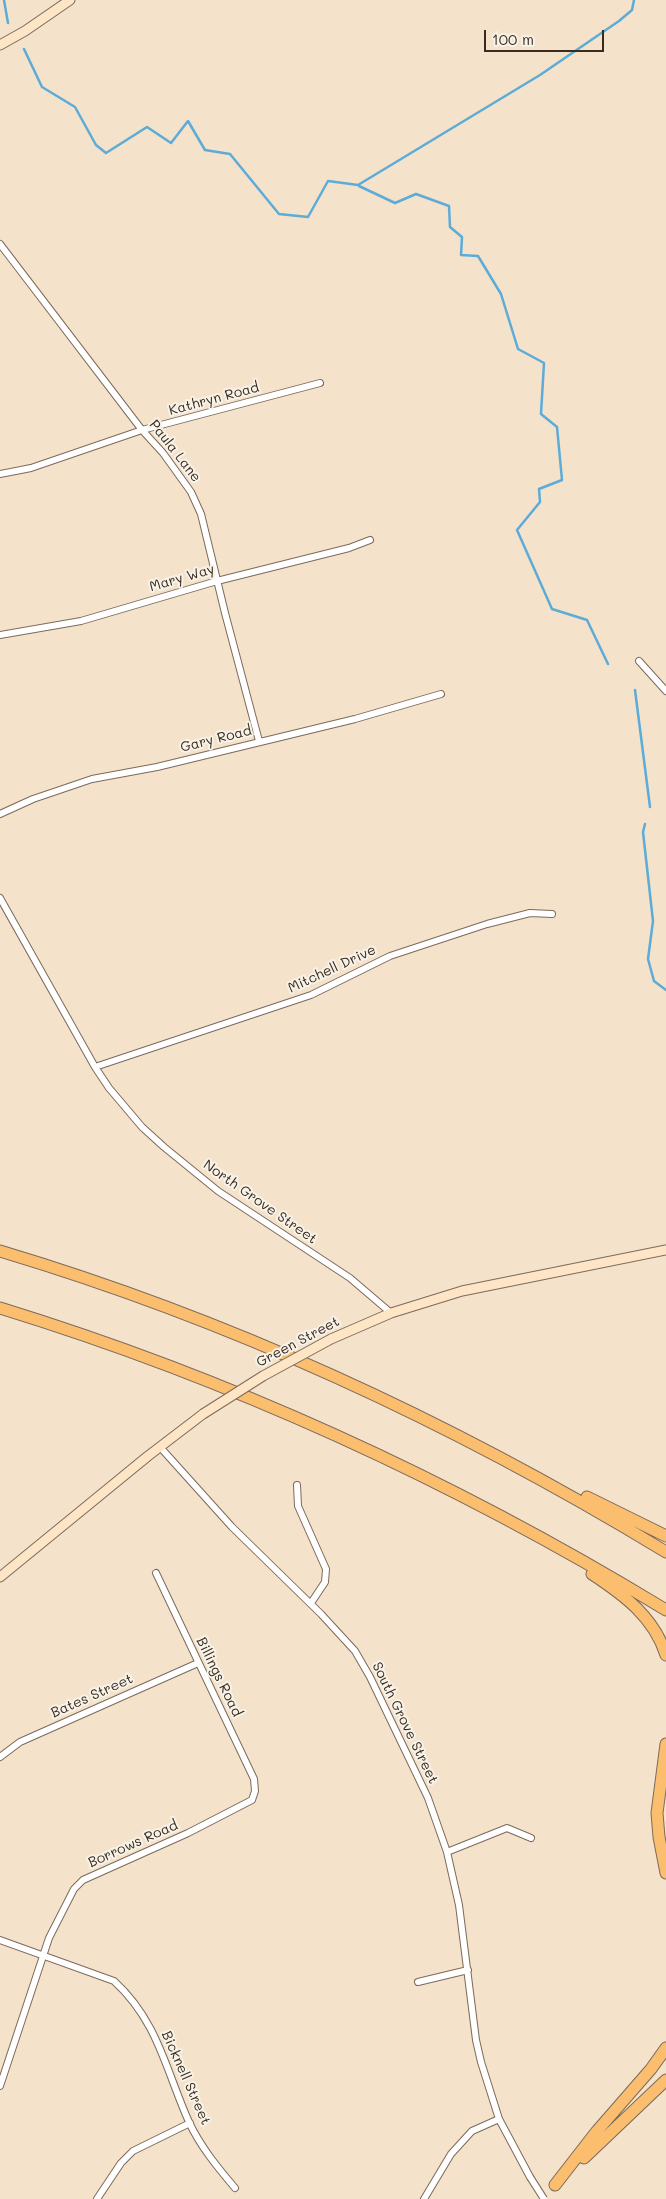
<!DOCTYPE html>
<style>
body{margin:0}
#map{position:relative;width:666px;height:2199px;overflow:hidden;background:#f4e2cb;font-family:Mali,sans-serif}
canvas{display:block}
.scale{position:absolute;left:484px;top:30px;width:120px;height:22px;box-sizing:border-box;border:2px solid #3b2a1e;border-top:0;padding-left:6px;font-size:15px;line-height:18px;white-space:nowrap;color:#3b2a1e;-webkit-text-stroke:4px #f7f3e8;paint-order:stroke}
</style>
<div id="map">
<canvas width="666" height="2199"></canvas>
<div class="scale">100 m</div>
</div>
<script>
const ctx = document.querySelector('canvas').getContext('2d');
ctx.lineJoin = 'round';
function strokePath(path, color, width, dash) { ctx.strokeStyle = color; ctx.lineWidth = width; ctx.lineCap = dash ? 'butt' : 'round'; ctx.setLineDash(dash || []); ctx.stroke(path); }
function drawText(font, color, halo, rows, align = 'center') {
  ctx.font = font + ' Mali,sans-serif'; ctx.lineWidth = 4; ctx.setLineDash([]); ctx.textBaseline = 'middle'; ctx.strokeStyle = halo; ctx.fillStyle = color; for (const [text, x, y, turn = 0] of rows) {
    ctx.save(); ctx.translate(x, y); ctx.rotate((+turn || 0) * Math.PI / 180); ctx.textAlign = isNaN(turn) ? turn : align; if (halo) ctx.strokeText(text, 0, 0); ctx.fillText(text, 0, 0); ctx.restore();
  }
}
strokePath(new Path2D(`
 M4,0L8,23
 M24,49L42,87L75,107L96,145L106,153L147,127L171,143L188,121L205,150L230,154L279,214L308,217L328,181L358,185L540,75L619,21L632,10L634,0
 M359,186L395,203L416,194L449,206L450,227L462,237L461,255L478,256L501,294L518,349L544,363L541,414L557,427L562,480L539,489L540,502L517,530L552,609L587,620L608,664
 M635,690L650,807
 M645,824L643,832L653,921L648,959L654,981L666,990`), '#5dacd7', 2.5);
const minor = new Path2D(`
 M0,244L142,430L163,453L191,492L201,514L225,613L259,741
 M0,474L31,468L142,430L320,383
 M0,635L81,621L217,581L349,548L370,540
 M639,661L666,691
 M0,814L33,799L92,779L157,767L355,719L441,694
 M0,898L95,1067L109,1088L142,1127L164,1147L218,1191L350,1278L391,1313
 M95,1067L311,995L390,956L487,924L530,913L552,914
 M160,1447L232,1527L321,1614L355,1651L370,1677L428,1798L447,1852L459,1905L476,2040L481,2062L499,2119L530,2177
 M297,1485L298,1506L326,1569L325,1582L311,1603
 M0,1757L20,1742L198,1663
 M447,1852L507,1828L531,1838
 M0,1940L114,1981C158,2021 166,2071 189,2122C200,2146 218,2168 235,2188
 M418,1982L468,1970
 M0,2086L49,1938L74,1889L83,1880L188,1833L252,1800L255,1791L254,1779L156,1573
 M97,2199L121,2163L133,2151L190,2123
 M424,2199L451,2154L472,2131L499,2119`);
const secondary = new Path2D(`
 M0,45L25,31L70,0
 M331,1339L391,1313L462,1291L666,1250
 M0,1577L148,1456L203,1414`);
const motorway = new Path2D(`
 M0,1251C234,1321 457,1425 666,1552
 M0,1308C234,1380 457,1483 666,1610
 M587,1497L666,1536
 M592,1574C624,1595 654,1617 666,1655
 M666,1744L657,1813L659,1837L666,1873
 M584,2158L666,2080
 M555,2185L597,2131L651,2069L666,2048`);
strokePath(minor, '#7c6a5b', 8);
strokePath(secondary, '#7c6a5b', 11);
strokePath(motorway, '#7c6a5b', 13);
strokePath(minor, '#fff', 6);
strokePath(secondary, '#fde5c5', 9);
strokePath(motorway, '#fbbe6e', 11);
const minorBridge = new Path2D(`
 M530,2177L544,2199`);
const secondaryBridge = new Path2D(`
 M203,1414L263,1376L331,1339`);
strokePath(minorBridge, '#7c6a5b', 8, []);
strokePath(secondaryBridge, '#7c6a5b', 11, []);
strokePath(minorBridge, '#fff', 6);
strokePath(secondaryBridge, '#fde5c5', 9);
drawText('14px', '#3b2a1e', '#f7f3e8', [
 ["Kathryn Road",214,399,-15],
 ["Paula Lane",175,451,52],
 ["Mary Way",182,578,-16],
 ["Gary Road",216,739,-14],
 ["Mitchell Drive",332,969,-25],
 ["North Grove Street",260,1202,35],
 ["Green Street",298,1342,-28],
 ["Billings Road",219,1677,64],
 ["Bates Street",92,1696,-24],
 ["South Grove Street",405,1723,64],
 ["Borrows Road",133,1844,-24],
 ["Bicknell Street",186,2078,66]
]);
</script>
